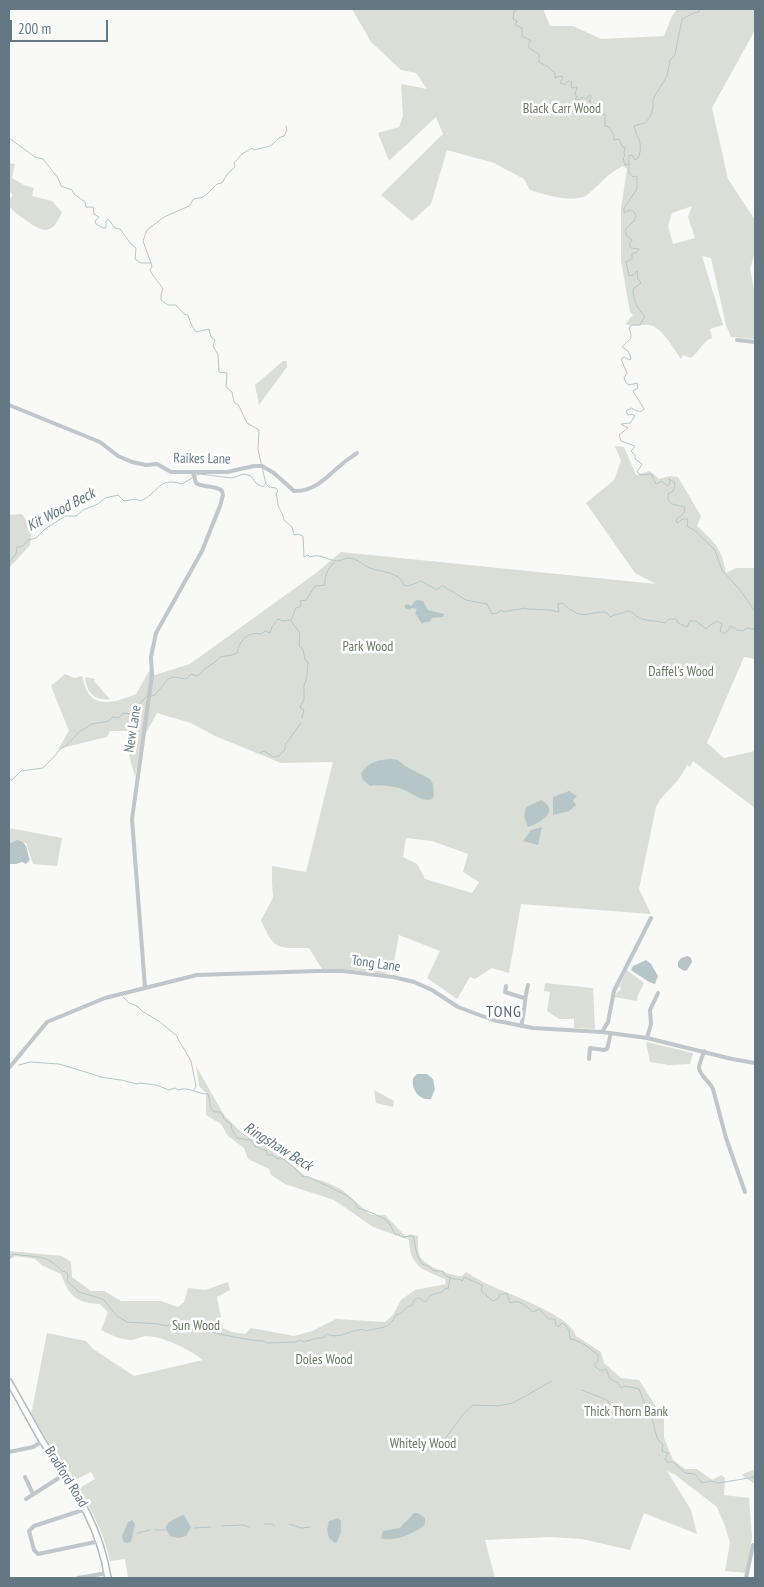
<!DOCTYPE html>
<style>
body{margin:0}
#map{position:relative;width:764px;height:1587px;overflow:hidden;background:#f9f9f7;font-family:"PT Sans Narrow",sans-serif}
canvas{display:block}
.frame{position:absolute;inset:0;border:10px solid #647883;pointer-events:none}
.scale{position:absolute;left:10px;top:20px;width:98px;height:22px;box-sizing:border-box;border:2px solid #647883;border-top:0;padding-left:6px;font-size:15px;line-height:18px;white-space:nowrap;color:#647883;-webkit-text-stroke:4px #fff;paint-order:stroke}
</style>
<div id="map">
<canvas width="764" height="1587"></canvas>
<div class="frame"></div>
<div class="scale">200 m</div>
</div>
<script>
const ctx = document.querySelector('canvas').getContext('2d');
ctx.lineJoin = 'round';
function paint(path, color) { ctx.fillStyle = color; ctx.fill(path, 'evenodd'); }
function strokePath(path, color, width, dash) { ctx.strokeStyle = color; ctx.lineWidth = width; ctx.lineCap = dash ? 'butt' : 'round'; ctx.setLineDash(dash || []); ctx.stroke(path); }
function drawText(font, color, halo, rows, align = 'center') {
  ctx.font = font + ' "PT Sans Narrow",sans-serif'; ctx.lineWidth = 5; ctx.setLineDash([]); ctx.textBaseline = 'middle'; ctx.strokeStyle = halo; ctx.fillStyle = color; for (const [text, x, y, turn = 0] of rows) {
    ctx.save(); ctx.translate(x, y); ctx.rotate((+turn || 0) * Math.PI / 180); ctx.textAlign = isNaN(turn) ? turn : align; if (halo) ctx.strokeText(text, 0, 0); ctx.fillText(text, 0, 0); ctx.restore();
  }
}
paint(new Path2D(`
 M352,9H543L550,26H573L601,39L664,36L672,16L677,9H755V30L712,108L728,179L755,220V252L750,269L755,294V339L731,337L726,325L711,258L702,256L723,325L710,329L712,338C703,341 699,352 691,358L683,355L681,359C674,349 661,326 649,325C640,324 634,328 625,324L633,315L630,312L621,261V208L627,169L623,166C605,175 601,184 587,195C574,204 543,194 530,190L524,179L494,163L447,150L431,204L412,221L381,195L443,134L436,117L389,161L378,133L399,127L403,116L401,84L427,89L416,73L401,70L371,42ZM692,206L688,217L695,238L673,244L668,226L672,213Z
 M9,163L15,164L12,178L24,185L34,188L32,196L52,201L62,212C52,237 42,232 24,219C19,215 12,211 9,205C7,201 11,198 13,195L9,191Z
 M283,361H287V367L259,405L255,385Z
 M615,446L624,447L636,475L650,471L659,479L669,476L678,477L701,516L697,526C716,544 721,547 726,573L736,568H755V659L744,657L707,743L724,758L755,751V808L693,761L690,767L687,765C678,785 665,790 656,807L639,889L651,914L521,904L509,973L492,968L475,979L470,977L457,999L427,978L440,951L399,935L392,971L384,974L345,969H322L309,948C278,948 274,951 261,920L273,898L272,883V866L306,872L333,762L281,763L215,736L191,723L157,713L146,733H143L135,777L129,755L130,731H110L107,737L58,749L69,731L51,686L65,674L74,678L82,676C84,680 84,686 87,691C97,710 121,700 136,694L149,671L155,675L190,664L316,573L341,552L656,584L635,573L586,503L614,480L621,461ZM406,838L432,841L468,854L463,872L479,882L472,893L425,879L417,864L403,857Z
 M22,514L32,529L30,545L9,568V515Z
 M86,677L95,679L94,681L110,699C95,701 87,693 85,679Z
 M9,828L62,838L57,866L33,864L26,843L9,844Z
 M627,970L644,983L638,995L637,1001L614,997L618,991H620L621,988L619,987Z
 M545,983L593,988L595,1029L574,1028V1019H559L547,1011L550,992L544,991Z
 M647,1042L693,1053L690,1064L669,1065L650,1062L646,1043Z
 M196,1066L224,1115L238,1129L253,1140L273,1150L307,1177L323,1181L341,1189L371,1215H385L408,1239L409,1234L418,1236C418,1243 417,1251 420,1256C424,1266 451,1276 462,1276L466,1272C471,1275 477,1279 483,1282C502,1292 572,1315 576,1336L601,1352L604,1363L621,1378L639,1380L664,1419V1438L673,1460L685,1469H697L712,1480L721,1475L725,1478L724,1495L749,1498L752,1537L746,1573L725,1571L730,1543L725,1526L717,1507L674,1474L667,1471L691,1510L697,1534L644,1513L630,1550L582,1539L550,1537L485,1540L495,1578H128L125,1559L110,1561C104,1534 93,1512 78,1489L95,1479L91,1472L73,1481L31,1415L47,1333L86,1341L93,1349L134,1376L203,1360C190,1350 163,1336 146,1336C141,1336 136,1340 131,1340C121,1340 109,1334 101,1330L108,1312L100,1304C76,1303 69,1296 61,1274L43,1266L35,1259L15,1256L9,1260V1251L62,1256L71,1262L72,1277L91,1291H104L121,1301H161L178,1307L184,1302L188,1288L205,1290L228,1282L230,1290L217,1297L223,1328L232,1332L245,1334L251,1328L294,1336L312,1331L336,1319L385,1322L393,1315L401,1300L415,1290L446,1284L445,1279C422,1269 410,1267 409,1240L373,1227L334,1200L285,1184L271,1175L269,1169L248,1159L244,1148L228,1136L221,1124L206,1115V1093L199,1086Z
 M374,1090L394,1101L393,1107L376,1103Z
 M755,1469V1484L741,1475Z`), '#daded6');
paint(new Path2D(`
 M416,600L423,601L428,610L444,614L443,617L432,618L429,622H425L422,624L415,613L417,609L411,608L410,610L405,608V605L408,604L411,606Z
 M390,759L398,760L405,766L430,779L433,784L434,795L432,799C422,803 411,792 402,789C392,786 380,784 370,786L363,780L361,774C367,762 378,760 390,759Z
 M569,791L577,796L573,800L576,805L569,811L553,815V797Z
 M541,800C561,811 540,823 528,827L524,816L526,807Z
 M542,827L538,845L523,841L531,830Z
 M17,840C29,843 26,850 30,860L26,864L22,862L16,864H9V844Z
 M688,956L691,958L692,962L687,970L684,971L678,967V962L681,958Z
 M646,960L651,964L658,976L655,984L649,982L631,970L633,966Z
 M417,1074H427L433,1079L435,1089L431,1099C419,1101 411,1089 413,1078Z
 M414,1513H418L425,1518V1524C417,1533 392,1543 381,1538L383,1531L400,1528C404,1522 410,1519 414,1513Z
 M184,1515L191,1527L186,1536L178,1538L170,1536C169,1533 166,1531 166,1528C166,1521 179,1517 184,1515Z
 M338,1518L341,1521V1532L337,1542L335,1543L329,1538L327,1530L329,1521Z
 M132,1520L135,1524L131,1542L126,1543L123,1541L122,1536L128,1522Z`), '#b6c6c8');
strokePath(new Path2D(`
 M519,9L514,11L513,19L517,21L515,25L522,28V36L531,41L528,45L529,48L539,54V62L547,66L555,73V78L560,76L563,77L560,83L565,85L568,81L572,82L571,87L573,88L576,87L577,88L575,94L577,97L575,99L579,100L583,97L587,99L588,96H591L589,102L590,100L593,109L595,111L599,110L602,115L605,114V126L609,127L614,135V140L619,139L622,146L625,148L624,153L625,156L623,158L625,165L629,164
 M699,9V12L694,13L682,19L675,55L670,60L667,76L653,99V108L650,117L645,123L634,126C637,140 643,139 639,157L635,160L632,155L629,156V172L633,177L637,176V189L624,208V213L629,210L633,211L636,215L634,221L625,230L626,235L632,240L629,244L631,248L639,249L636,253H632V259L626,262L629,276L634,275L637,271L638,279L641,283L633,289C633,299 637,309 645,316L640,325H632L629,328C634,342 629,338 622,347L628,351L631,357L630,360L624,357L621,359L627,373L624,378L626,383L629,385L637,383L638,388L633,391L644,409L640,412L631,408L626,411L628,415L632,414L635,416L630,423L621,424L628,428L619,435L621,441L635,446L631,451L635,455V459L642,464L637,472L641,475L651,474L656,484L662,481L667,486L670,483L669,479L674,482L675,486L673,491L668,494V500L672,504L685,507L684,513L676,520L677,523L683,519H688L687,526L694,530L715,550L722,570L741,591L755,612
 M9,138L35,157L43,159L58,178L61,186L72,190L74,194L85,202L86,207H93L94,214L99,217L95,221L96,224L103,228H106V221L108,219L115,228L120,229L131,244L136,248L135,259L141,263H151L152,267L150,270C153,277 159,282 163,289L161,294V300L168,305H176L184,314L188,315L191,324L196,332L209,329L211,337L215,340L213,346L218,355L219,372L227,373L226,387L232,392L234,402L239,406L247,423L259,430L258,450L266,484L269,487L276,488L278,491L276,494C278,499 277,501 278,505C280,511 283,513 284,520L292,527L294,535L298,534L303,536L304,557L308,555L310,557C321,553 326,560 337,561C341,561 345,558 348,558C357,558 363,565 370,568C381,572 400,572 404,585L408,586L421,581L437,590L441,586H443L466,600L487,604L492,614L498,613L501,610L504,612C511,609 517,611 524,608L527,609L550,610L559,612L558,604L562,603C584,621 581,613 606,612L611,617L613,615C618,615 626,611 629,611C633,612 636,617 640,618C648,622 656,620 665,623L669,619H676L678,623L687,627L690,621H696L706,629L710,625L718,621L722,624L720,631L725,634L731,626L737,630L743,631L746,628L755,629
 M151,263L143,241L147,230L164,217L189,206L194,199L203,197L207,194L217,184L222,183L228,173L235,167L234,163L242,154L252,148L254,150C260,148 269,148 274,143C278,139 277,138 284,136L287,130L286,126
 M9,563L16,554L17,547L23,546L28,540L36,538L45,529L65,516H76L83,510L98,504L105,498L118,495L124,501L136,499L140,501C159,494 157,476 182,484L199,474L232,478L244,474L251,476L256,483L263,487L265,484
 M291,621L300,633L299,646L303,649L305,660L308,662L307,676L304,686V700L300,707L304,710L302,718
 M260,753L264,751L273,757L279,756L285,749V745L301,723
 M9,779L12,780L21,771L43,768C49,761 55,757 60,749L66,746L79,732L92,724L109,721L112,717L119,718L123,713L133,714L137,712L138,706L146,697L155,695L168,679L174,677L186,679L191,674L197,676C201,674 202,670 206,668C212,664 216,662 220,657L232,655L237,653C239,641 248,631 261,634L265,631L270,633L272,627L278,619L283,621L291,620L296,608L301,606L300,601L306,600L315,586L325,585C324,575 328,569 334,562
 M123,997L129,1003L137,1006L142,1011L160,1022L177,1036L178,1039L191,1061L196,1086L194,1090
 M19,1065L30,1062L59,1064L92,1074L100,1077L121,1080L137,1084L140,1083L156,1085L169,1090L175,1088L178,1090C189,1086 196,1094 208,1094L211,1108L214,1112H220L223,1115L224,1119L231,1124L232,1130L237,1138L251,1140L256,1147L267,1151V1155H272L278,1159L282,1158L295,1168L302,1176L309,1177L346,1195L354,1201L358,1208C366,1210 381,1216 387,1221C390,1224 393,1231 396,1235L398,1234L402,1237L413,1236C416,1246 415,1255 422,1264L428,1266L434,1271H443L444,1275L453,1279H460L462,1281L464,1277L482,1285L481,1291L493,1301L499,1298V1295L507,1293L510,1303C521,1299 525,1306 533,1312L539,1309L548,1319H555L556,1325L558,1327L562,1323L564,1324L569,1330L570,1339C581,1340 590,1349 598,1355V1361L594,1364L600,1371L606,1369L610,1379L618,1383L621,1388L625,1386L639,1389L645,1404L644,1414L652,1418L657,1438L663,1445L662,1451L668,1453L665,1459L667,1462H673L685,1473L695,1474L702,1483L711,1481L719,1483L755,1477
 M9,1259L13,1254C36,1258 46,1253 63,1272L64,1271L68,1274L67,1281L79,1292L103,1299L117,1316L127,1322L159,1324L166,1326L174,1323L176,1328L178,1326L184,1330L188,1329L194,1331L207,1330C211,1333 257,1342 264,1341L266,1343L296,1342L300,1340L304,1342L317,1338H322L327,1334C341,1341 356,1325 367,1331C381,1326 388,1331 396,1315L402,1313L407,1307L412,1305L415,1299L419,1298L425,1302L431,1295L442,1292L446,1288L448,1289L450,1277
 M582,1390L607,1400L614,1409L621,1412L636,1410L643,1412
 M445,1439L465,1412L473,1405L498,1406L513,1403L552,1381
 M264,1524H272L275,1526
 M289,1524L301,1528L310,1527
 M223,1526L243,1525L249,1527
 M194,1528L211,1527
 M155,1530H166
 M137,1533L150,1530`), '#b6c6c8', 1);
const major = new Path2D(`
 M9,1382C21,1402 31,1422 43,1442C73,1488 99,1522 108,1578`);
strokePath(major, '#b4babe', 8);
strokePath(new Path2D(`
 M737,340L755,342
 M9,405L100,442L118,456L132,462L146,465L157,464L171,472H227L254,466H262L274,473L294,491C315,492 326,477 341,465C346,460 352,457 357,453
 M193,472L196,483C204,488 213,485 221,490
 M506,986L505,992L524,998
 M145,987L132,819L152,675L151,657L156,633L202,551L220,506L223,495L222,491
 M521,1026C525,1013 524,999 528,985
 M602,1032L608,1022L614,991L651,918
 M647,1038L651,1024L650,1010L658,993
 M704,1051C703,1056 699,1063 699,1068C700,1076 710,1082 713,1089L726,1138L745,1192
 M589,1059L590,1048L604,1050L607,1049L611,1033
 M9,1068L47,1022L105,998L197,975L317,971H343L393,977L414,982L432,990L458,1007L493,1020L533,1028L602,1032L647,1038L732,1059L755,1063
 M9,1452L33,1447L43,1441
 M25,1477L33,1494
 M26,1499L65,1474
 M86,1509L34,1526L29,1531L34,1550L38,1554L100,1541
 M78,1578L107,1573
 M746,1578L753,1545`), '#c0c6c9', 4);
strokePath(major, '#fff', 5);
drawText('14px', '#697a63', '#fff', [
 ["Black Carr Wood",562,109],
 ["Park Wood",368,647],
 ["Daffel's Wood",681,672],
 ["Sun Wood",196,1326],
 ["Doles Wood",324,1360],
 ["Thick Thorn Bank",626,1412],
 ["Whitely Wood",423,1444]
]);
drawText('14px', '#647883', '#fff', [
 ["Raikes Lane",202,459,1],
 ["New Lane",133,729,-81],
 ["Tong Lane",376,964,8],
 ["Bradford Road",66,1477,58]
]);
drawText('italic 15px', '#5e777c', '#fff', [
 ["Kit Wood Beck",61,510,-28],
 ["Ringshaw Beck",278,1147,32]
]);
ctx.letterSpacing = '1px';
drawText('16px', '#56656e', '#fff', [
 ["TONG",504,1012]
]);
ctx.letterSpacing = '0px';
</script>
